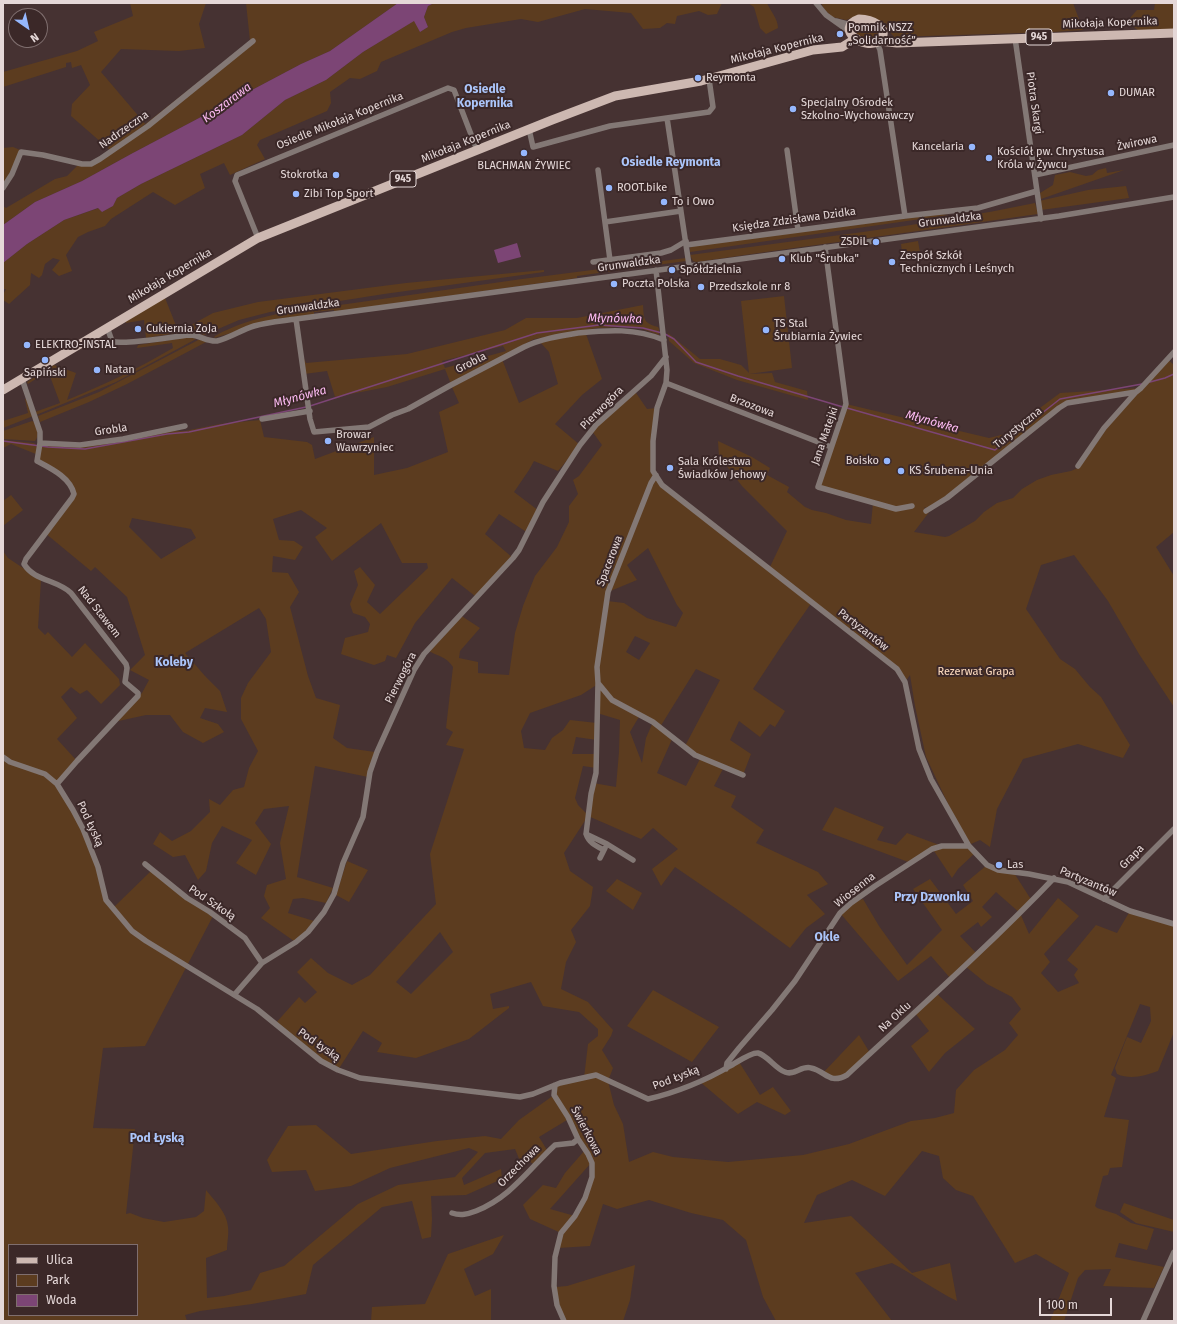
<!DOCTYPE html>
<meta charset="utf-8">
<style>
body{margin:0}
#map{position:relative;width:1177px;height:1324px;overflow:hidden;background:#463232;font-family:"Fira Sans",sans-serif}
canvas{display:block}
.frame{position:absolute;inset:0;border:4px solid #e5d8d8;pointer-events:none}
.legend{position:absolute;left:8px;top:1244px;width:130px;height:72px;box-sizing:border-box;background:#3b2828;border:1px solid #7f6e6e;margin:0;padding:5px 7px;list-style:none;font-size:12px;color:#e5d8d8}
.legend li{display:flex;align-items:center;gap:8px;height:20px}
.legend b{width:20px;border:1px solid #7f6e6e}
.north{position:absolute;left:8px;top:8px;width:40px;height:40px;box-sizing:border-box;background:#3b2828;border:1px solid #7f6e6e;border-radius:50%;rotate:146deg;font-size:11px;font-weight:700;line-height:16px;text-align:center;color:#e5d8d8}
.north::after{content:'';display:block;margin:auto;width:14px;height:18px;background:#95b7fd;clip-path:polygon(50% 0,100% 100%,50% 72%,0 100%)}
.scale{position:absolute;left:1039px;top:1298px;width:73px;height:18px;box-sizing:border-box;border:2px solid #e5d8d8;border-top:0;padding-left:5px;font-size:12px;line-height:14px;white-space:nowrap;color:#e5d8d8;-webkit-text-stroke:3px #3b2828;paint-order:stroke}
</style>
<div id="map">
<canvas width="1177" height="1324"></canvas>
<div class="frame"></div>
<ul class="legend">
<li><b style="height:5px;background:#cdb8b1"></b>Ulica</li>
<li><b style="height:11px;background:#5c3c1f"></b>Park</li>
<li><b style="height:11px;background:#7c4575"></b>Woda</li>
</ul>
<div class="north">N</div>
<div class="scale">100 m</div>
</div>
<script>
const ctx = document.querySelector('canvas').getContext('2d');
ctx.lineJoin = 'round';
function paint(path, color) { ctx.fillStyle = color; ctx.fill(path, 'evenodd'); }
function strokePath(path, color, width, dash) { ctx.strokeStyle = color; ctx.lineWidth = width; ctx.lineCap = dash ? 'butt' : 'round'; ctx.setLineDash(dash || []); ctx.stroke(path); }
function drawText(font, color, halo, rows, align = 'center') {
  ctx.font = font + ' "Fira Sans",sans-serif'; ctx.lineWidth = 4; ctx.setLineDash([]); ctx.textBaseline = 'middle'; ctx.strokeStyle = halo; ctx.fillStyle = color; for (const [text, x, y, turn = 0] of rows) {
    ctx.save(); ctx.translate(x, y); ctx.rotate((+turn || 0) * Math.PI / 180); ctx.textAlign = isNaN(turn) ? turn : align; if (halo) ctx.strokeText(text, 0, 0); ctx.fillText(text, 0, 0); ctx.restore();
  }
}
paint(new Path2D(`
 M130,3H206L199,24L205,48L179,51L121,49L101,72L147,126L110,150L71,116L72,104L90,85L81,65L72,68L71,62L66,63V67L3,87V72L77,51L98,41L94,32L133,16Z
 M246,3H398L330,51L301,64L131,154L82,181L35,202L3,225V206L6,208L55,179L67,176L78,165L100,160L250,41Z
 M434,3H722L717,14L708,15L699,11L677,16L675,24L667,23L660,28L643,29L631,13L585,9L538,22L521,19L466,28L452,32L381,62L377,71L360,79L350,78L330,92L331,103L327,111L260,140L257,145L265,159L230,175L224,163L200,174L205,188L175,205L153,192L111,219L105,226L88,232L78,237L66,255L72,271L59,276L52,270L60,260L53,258L45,264L42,275L39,278L31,273L30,285L9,304L3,300V295L6,289H3V263L27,244L64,220L99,208L102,212L113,206L117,198L141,184L242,135L285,100L326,80L363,52L415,20L420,32L428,27L424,17L428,6Z
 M748,3H767C771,12 778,19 778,28L766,34L760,28L754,7Z
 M821,3H1073L1083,30L1053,32L894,37L885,26L857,16L846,20L832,17L825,10Z
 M1155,3H1174V29L1138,30L1132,26L1130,18L1137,10H1154Z
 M860,24L866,25V30L868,31L871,27L876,29L878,32L877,37L872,39L857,35L855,29L857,25Z
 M13,147L20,150L3,188V148Z
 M1106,168L1107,173L1124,170L1041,199L1040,193L1053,185L1055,175L1070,172L1086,176L1092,175L1098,170Z
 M1126,186L1129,198L1041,210L1039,201L1088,190Z
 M1035,203L1038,214C924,231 810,245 696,262L693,261L690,255C805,239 921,227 1035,203Z
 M939,214L949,215L690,252V248L692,246Z
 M918,241L921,258L903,261L901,244Z
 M686,258V261L577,276V278L334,312V310C327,311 321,311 314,312V315L278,319L214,338L215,336C234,325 255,319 277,314L522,279Z
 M544,270V272L384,294L270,312L239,320L204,335C193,329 160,336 146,338L144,320L126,323L125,320L165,298L179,333L182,330L213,313L258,302L406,283Z
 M784,296L792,368L749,374L772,373L775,382L807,391L808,400L737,380L694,363L669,341L668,333L700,359H720L741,365L749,373L741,301Z
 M643,305C644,319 643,323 658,327L659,329V335L637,327H618L597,328L534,339L451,384L445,369L387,387L335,397L327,371L304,374L301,352L306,363L407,354L505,330L526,318H577ZM503,346L506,351L445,368L442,361Z
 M586,334L602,379L582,395L555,424L580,445L558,471L534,461L529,470L514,492L539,511L528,533L499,514L485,534L513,558L475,596L452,578L415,623L396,658L387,655L385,661L374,665L341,654L345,638L368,632L370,624L365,617L353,613L350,604L358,585L354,571L360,567L375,585L367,602L380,614L428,568L427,563H402L381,523L332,561L315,537L327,528L301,510L273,519L279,540L294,541L303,547L295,560L273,556L272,572L288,573L299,592L290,607L308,676L316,698L340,705L333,738L347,748L375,752L368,777L315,766L297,877L333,888L326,903L303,898L293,899L288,913L314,921L304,933L294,941L261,918L270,908L264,896L267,885L286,879L280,843L289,806L264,809L255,823L271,844L256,875L236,863L252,840L222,826L212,843L206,871L198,880L185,855L173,857L153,844L160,832L172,841L191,831L210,812L209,799L220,805L233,790L244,787L249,768L258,751L241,719V698L248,683L271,652L266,619L259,608L185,653L205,676L220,691L227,712L205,708L200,718L218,724L224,732L203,743L183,732L170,715H146L114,722L142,693L149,680L130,670L145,655L127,597L95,567L91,571L45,533L74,494L72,487L39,459L41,445L79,446L174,431H185L220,424L260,420L264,437L307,442L312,445L315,459L374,437V475L407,468L448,452L439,412L459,403L451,385L502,359L519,403L558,384L549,352L540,342ZM132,518L191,529L196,538L161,559L129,527Z
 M189,337L196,339L116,382L36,415L35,412L60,403L48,371L28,384L27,382L54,365L76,373L67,400C104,385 139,368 173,348L172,343L137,348L138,345Z
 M202,338L208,341L127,384L89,402L40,422L38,416L99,392Z
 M1167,359L1174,365V532L1156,547L1174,576V707L1139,654L1108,601L1074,555L1041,565L1026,609L1060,659L1075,669L1090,687L1101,697L1130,745L1123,758L1078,744L1023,759L997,809L990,847L980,840L971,844L958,825L926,757L915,706L910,675L905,682L897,669L812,602L782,645L753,689L785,711L775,727L770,724L760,737L739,721L730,740L751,754L743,775L724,767L714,786L736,796L731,807L764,830L756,843L818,872L828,884L807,895L825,914L806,928L790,948L738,910L675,867L661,886L652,869L678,849L653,828L641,839L588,816L564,853L570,871L593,887L590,906L571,930L576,942L566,962L561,989L588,1002L613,1030L611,1036L602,1050L613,1068L608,1081L614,1105L623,1124L629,1162L653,1152L673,1157L728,1162L803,1155L849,1144L911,1121L935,1118L954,1113L956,1090L974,1070L1005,1050L1018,1035L1009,1023L1021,1009L1012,997L987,984L965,966L951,979L931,956L898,981L840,913L851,903L863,899L879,926L907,965L942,930L913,889L930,879L956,914L973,901L963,885L987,865L998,870L1014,873L1032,901L1020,913L1029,934L1058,898L1079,916L1044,954L1050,962L1041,973L1058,992L1079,983L1074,975L1078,969L1067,960L1096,925L1117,933L1130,911L1170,924L1174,926V960L1173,963L1174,964V1032L1158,1071C1144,1076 1131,1080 1117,1074L1115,1068L1127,1037L1141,1043L1151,1021L1150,1007L1140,1004L1111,1075L1116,1078L1104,1117L1129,1120L1122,1167L1110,1168L1108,1175L1103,1176L1095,1206L1097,1208L1116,1214L1131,1223L1154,1229L1147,1250L1119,1243L1115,1257L1164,1267L1154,1288L1103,1286L1111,1269L1085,1270L1078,1278L1064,1321H1050L1069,1273L1036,1254L1015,1263L973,1196L956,1190L943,1178L939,1156L922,1151L885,1196L852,1180L817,1195L804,1223L851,1216L912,1273L950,1263L957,1301C934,1290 915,1275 892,1263L855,1273L892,1321H776L763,1297L746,1240L723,1220L691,1213L649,1200L617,1209L603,1204L590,1246L558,1248L561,1233L530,1219L523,1205L543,1185L556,1188L565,1173L585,1150C577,1137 572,1123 564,1110L563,1111L567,1120L539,1137L547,1150L535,1165L527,1160L520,1161L515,1149L485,1153L462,1178L464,1185L501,1169L502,1179L466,1195L431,1196L432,1219L431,1237L422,1239L412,1201L382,1207L313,1265L306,1294L252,1304L200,1311L185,1315L187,1321H3V551L8,558L41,580L38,628L45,635L48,632L72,657L85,643L119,679L120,685L101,704L87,690L80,694L71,687L61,697L77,718L57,739L77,761L57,784L73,810L83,829L98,867L106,900L114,907L151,871L141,861L186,898L210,912L213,916L145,1046L103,1048L93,1128L135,1129L126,1214L130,1213L143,1218L164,1222L196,1217L204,1211L206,1190C215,1201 227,1213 228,1227C229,1235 227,1242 227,1250L206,1258L207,1298L224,1296L251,1290L260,1273L284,1266L358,1204L398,1185L455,1177L478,1152L469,1148L390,1168L351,1186L315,1191L306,1170L272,1172L267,1160L288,1126L316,1125L351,1154L437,1141L485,1136L501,1139L519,1120L554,1095L555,1085L560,1083L584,1078L588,1044L598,1036V1029L579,1012L543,1006L531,982L490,994L493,1009L509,1006V1008L469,1039L416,1058L377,1052L382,1043L363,1031L338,1070L321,1061L275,1024L299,997L305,1003L317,992L297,972L311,958L328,973L352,985L370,975L436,904L430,854L464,749L446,745L453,732L446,728L453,667C446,656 439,657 429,651L445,635L443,633L460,615L480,628L460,651L459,658L478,662V673L509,675L515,633L523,606L535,576L557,547L569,522V506L578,494L573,480L579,476L602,445L592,431L634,390L647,409L657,408L653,441V471L662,485L769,569L787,531L742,486L719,456L718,441L752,457L770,468L767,475L789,487L787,492L805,507L812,510L826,513L846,520L871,524L873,503L818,487L846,404L989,438L1005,434L1060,393L1141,388L1136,392L1067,403L1050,414L947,498L929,509L924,507L926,511H930L914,532L945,537L949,536L975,521L984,512L997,503L1013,498L1022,489L1037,480L1051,475L1071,471L1080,467L1114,418L1128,400L1144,388ZM648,548L677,605L683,613L676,627L647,618L624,603L607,601L608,592L637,580L627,565ZM635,636L650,643L639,660L626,652ZM696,669L720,680L685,746L695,755L701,757L686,786L657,773L673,737L660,727ZM598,684L597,713L620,720L619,752L616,787L593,783L591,794L588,815L578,805L575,798L583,766L596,768V754H572L576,737L597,740V723L570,720L563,730L552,738L545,750L524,748L521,731L530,713L581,695ZM640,715L653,722L646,738L642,763L630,732ZM996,892L1020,913L977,954L960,936L978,922L981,927L992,917L982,907ZM440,932L453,952L411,994L396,982ZM591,1163L592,1177L585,1198L575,1216L550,1209ZM9,1245H137V1315H9Z
 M25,399H28L33,416L3,428V421L28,413Z
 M32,421L34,422C37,429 40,434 35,441L3,439V431Z
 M3,440L34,443L37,446L36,454L11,444L3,448Z
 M11,495L23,510L3,526V501Z
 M835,807L884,827L877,840L896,845L907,833L942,846H969L975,853L958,869L952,878L934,851L911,863L822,830Z
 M347,861L368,870L349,902L336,895Z
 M617,879L642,893L633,910L606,891Z
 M653,990L719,1027L692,1062L627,1026Z
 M936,993L975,1029L945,1053L929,1072L911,1046L929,1031L915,1013Z
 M859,1035L870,1053L842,1078L822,1074Z
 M739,1062L760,1095L773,1087L791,1111L785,1115L757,1102L738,1114L699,1081Z
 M1124,1203L1174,1220V1232L1136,1223L1120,1212Z
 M504,1235L493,1254L464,1269L475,1296L491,1289V1321H371L372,1307L425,1304L448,1254Z
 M635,1265L630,1300L623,1321H564L556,1305V1287L567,1286Z`), '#5c3c1f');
paint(new Path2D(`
 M398,3H434L428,6L424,17L428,27L420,32L414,21L363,52L326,80L285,100L242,135L141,184L117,198L113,206L102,212L98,208L64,220L27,244L3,263V225L35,202L82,181L131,154L301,64L330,51Z
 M517,243L521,257L498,263L494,250Z`), '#7c4575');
strokePath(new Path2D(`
 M665,334L674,339L696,362L738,376L843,407
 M1150,382L1165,378L1174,374
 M310,406L537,333L599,325L643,328L662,333
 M847,408L995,450L1060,399L1142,384
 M3,441L48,447L85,449L167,434L189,432L306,407`), '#7c4575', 1.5);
strokePath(new Path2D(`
 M816,3L826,15L850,32
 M836,21L851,25
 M1015,38L1041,219
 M877,43L880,50L905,216
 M667,118L689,265
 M529,129L533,147L610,126L709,112L713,107L709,79
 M787,150L798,230
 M598,170L610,260
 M1035,175L1174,145
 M3,188L12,174L21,152L43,155L82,164H91L100,159L148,126L253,41
 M605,222L681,211
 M258,238L235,181L237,175L448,88L454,90L477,150
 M686,245L905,216L978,208L1037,191
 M825,247L846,404L818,487L896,509L912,506
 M593,262L661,253L671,250L686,241
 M656,270L667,370L666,383L657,408L653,441V471L662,485L897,669L905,682L919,749L931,779L969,846L987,865L998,870L1029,874L1068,882L1130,911L1174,924
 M296,319L310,419L314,432L369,427L392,415L408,409L451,385L524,347C541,339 559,336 578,333C609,330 635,328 664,340
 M107,327L112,341
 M91,337C113,349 165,337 190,335C200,335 207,342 217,341C230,338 241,330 254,326C267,322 282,321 296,319L1059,216L1174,197
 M22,379L40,432V443L37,461C50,468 70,477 74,494L72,498L26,559L24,564C34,581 58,580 71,593L126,664L127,668L125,682L138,693V696L77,761L57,784
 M666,383L831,447
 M262,419L310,411
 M40,443L80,445L123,439L185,426
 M1078,466L1104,428L1136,392
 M656,475L651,483L608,592L597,667L598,683L612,700L653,722L695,755L743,775
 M926,511L947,498L1059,408L1067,403L1136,392L1141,388L1174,352
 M598,683L596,773L591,794L586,834L607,844L633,860
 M3,757L10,762L45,774L57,784L73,810L83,829L98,867L106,900L132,931L146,941L257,1009L321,1061L338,1070L360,1078L511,1096L520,1097L533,1094L560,1083L596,1075L648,1099C675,1093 707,1080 730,1066C736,1063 751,1052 758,1053C767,1055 776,1069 785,1072C794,1076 802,1065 811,1068C826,1071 829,1085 847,1075C917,1010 988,947 1054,878
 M586,834C589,843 596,846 604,850
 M600,858L605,848
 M145,864L187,898L210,912L245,938L262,963
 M1104,899L1174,829
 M235,994L262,963L296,942L308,932L324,912L334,894L343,863L363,817L370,772L377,752L414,670L424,654L513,558L519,550L543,502L580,445L596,425L651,376L666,357
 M726,1069L727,1063L739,1048L772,1010L795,981L840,913L851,903L875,886L932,849L942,846H969
 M555,1085L554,1095L568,1117L578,1139L588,1154L592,1163V1177L585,1198L575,1216L561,1233L555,1257L554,1286L557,1305L564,1321
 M452,1213C461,1216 468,1214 476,1211C511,1197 529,1169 555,1145L573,1143L578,1139
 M1143,1321L1174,1252`), '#837875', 5.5);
strokePath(new Path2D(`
 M859,19C871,19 891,27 880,41C863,51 834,28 859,19Z
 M880,41L897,43L1174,33
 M3,390L258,238L552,120L615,96L701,81L813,50L842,47L855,39`), '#cdb8b1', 9);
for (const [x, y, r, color] of [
 [840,34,4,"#95b7fd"],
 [698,78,4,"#95b7fd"],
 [1111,93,4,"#95b7fd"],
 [793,109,4,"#95b7fd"],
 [972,147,4,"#95b7fd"],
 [524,153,4,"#95b7fd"],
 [989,158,4,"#95b7fd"],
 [336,175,4,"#95b7fd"],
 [609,188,4,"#95b7fd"],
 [296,194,4,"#95b7fd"],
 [664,202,4,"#95b7fd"],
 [876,242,4,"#95b7fd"],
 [782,259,4,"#95b7fd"],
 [892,262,4,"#95b7fd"],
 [672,270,4,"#95b7fd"],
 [614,284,4,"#95b7fd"],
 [701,287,4,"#95b7fd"],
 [138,329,4,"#95b7fd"],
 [766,330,4,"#95b7fd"],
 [27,345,4,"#95b7fd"],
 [45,360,4,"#95b7fd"],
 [97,370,4,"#95b7fd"],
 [328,441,4,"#95b7fd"],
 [887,461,4,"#95b7fd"],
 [670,468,4,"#95b7fd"],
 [901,471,4,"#95b7fd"],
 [999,865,4,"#95b7fd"]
]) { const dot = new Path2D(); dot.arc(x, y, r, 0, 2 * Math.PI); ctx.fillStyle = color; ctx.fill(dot); strokePath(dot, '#3b2828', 1.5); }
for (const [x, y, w] of [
 [1039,37,26],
 [403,179,26]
]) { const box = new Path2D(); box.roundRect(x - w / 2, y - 8, w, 16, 3); ctx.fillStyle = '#3b2828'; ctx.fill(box); strokePath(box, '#e5d8d8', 1); }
drawText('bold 10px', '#e5d8d8', null, [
 ["945",1039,37],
 ["945",403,179]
]);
drawText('11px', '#e5d8d8', '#3b2828', [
 ["Mikołaja Kopernika",1110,23,-2],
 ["Mikołaja Kopernika",777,49,-14],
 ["Piotra Skargi",1034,103,82],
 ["Osiedle Mikołaja Kopernika",340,121,-22],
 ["Nadrzeczna",124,130,-35],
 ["Mikołaja Kopernika",466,142,-22],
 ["Żwirowa",1137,143,-12],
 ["Księdza Zdzisława Dzidka",794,220,-8],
 ["Grunwaldzka",950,220,-7],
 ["Grunwaldzka",629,264,-8],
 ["Mikołaja Kopernika",170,276,-31],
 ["Grunwaldzka",308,307,-8],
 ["Grobla",471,363,-27],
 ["Brzozowa",752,406,21],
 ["Pierwogóra",602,408,-45],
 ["Turystyczna",1018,428,-39],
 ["Grobla",111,430,-9],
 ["Jana Matejki",825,436,-71],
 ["Spacerowa",610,561,-69],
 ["Nad Stawem",99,612,52],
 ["Partyzantów",863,630,38],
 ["Pierwogóra",401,678,-63],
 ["Pod Łyską",90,824,65],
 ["Grapa",1132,857,-45],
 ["Partyzantów",1088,882,23],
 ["Wiosenna",855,890,-38],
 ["Pod Szkołą",212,903,34],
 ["Na Oklu",895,1017,-42],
 ["Pod Łyską",319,1045,35],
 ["Pod Łyską",676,1078,-21],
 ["Świerkowa",586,1131,62],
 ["Orzechowa",519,1166,-45]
]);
drawText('11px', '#e5d8d8', '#3b2828', [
 ["Pomnik NSZZ",848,28],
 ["„Solidarność”",848,41],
 ["Reymonta",706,78],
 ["DUMAR",1119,93],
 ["Specjalny Ośrodek",801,103],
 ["Szkolno-Wychowawczy",801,116],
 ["Kancelaria",964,147,"right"],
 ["Kościół pw. Chrystusa",997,152],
 ["Króla w Żywcu",997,165],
 ["BLACHMAN ŻYWIEC",524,166,"center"],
 ["Stokrotka",328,175,"right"],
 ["ROOT.bike",617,188],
 ["Zibi Top Sport",304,194],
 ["To i Owo",672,202],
 ["ZSDiL",868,242,"right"],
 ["Zespół Szkół",900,256],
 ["Technicznych i Leśnych",900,269],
 ["Klub \"Śrubka\"",790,259],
 ["Spółdzielnia",680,270],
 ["Poczta Polska",622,284],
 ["Przedszkole nr 8",709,287],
 ["TS Stal",774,324],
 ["Śrubiarnia Żywiec",774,337],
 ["Cukiernia ZoJa",146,329],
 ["ELEKTRO-INSTAL",35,345],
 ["Natan",105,370],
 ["Sapiński",45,373,"center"],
 ["Browar",336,435],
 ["Wawrzyniec",336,448],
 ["Boisko",879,461,"right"],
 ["Sala Królestwa",678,462],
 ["Świadków Jehowy",678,475],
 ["KS Śrubena-Unia",909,471],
 ["Las",1007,865]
], 'left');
drawText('11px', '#fedcc0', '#3b2828', [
 ["Rezerwat Grapa",976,672]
]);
drawText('bold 12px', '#abc5fa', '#3b2828', [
 ["Osiedle",485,90],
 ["Kopernika",485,104],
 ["Osiedle Reymonta",671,163],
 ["Koleby",174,663],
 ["Przy Dzwonku",932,898],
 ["Okle",827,938],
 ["Pod Łyską",157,1139]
]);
drawText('italic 12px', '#fcbaf2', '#3b2828', [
 ["Koszarawa",227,103,-37],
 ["Młynówka",615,319,1],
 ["Młynówka",300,397,-15],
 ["Młynówka",932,422,16]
]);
</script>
